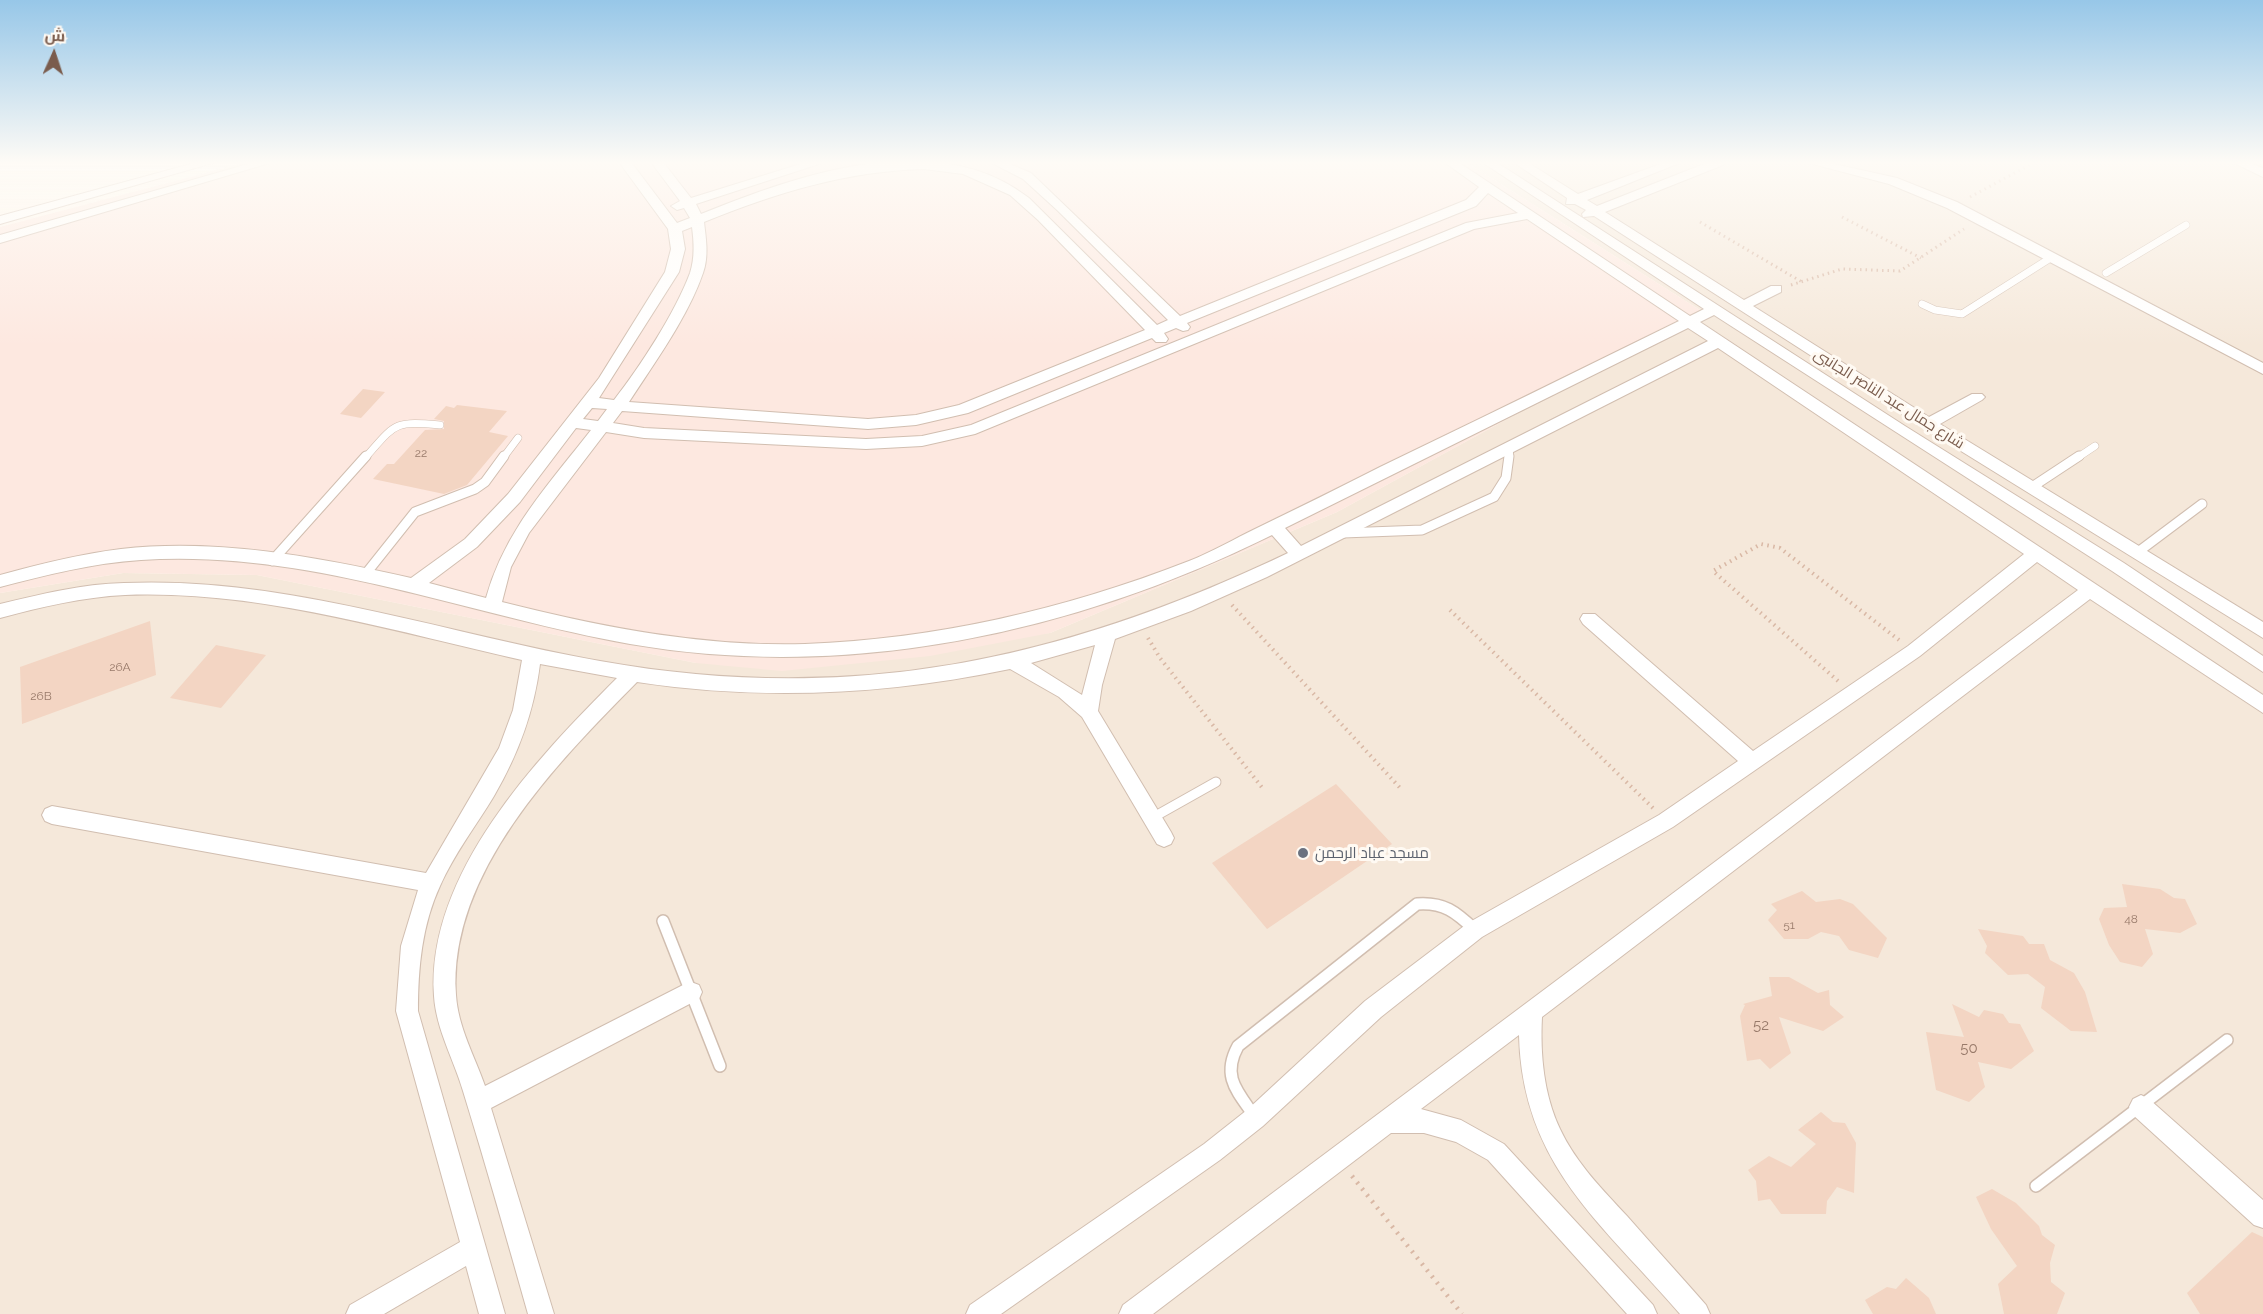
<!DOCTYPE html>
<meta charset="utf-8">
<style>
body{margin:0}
#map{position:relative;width:2263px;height:1314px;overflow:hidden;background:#fdf6ec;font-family:Raleway,Cairo,sans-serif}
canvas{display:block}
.north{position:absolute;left:24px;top:24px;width:60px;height:60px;-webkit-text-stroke:4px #fffaf3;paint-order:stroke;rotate:3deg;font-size:16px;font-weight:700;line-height:24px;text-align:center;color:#7a5c4d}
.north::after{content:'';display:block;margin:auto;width:21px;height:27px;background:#7a5c4d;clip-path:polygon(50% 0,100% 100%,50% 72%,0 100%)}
</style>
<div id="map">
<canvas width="2263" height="1314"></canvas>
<div class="north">ش</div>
</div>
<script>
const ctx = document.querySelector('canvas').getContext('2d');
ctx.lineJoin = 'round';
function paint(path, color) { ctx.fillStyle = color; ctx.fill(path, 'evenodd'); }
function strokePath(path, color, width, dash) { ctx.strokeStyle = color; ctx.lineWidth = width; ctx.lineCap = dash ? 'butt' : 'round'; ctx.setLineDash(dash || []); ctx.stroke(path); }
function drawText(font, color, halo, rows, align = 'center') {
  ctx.font = font + ' Raleway,Cairo,sans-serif'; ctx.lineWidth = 6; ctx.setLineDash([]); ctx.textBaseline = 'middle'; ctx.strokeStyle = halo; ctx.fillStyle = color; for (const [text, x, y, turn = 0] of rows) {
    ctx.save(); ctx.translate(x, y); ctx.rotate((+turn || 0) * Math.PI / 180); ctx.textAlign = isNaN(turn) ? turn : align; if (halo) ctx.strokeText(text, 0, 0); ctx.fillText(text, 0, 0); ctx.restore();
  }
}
paint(new Path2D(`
 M1466,162H2263V1314H0V593L123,573L257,575L696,663L1050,633L1337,512L1703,312Z`), '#f5e8da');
paint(new Path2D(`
 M247,162H1466L1703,312L1337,512L1050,633L930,656L782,671L696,663L257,575L123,573L0,593V227Z`), '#fde8e0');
paint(new Path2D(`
 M363,389L385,392L361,418L340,414Z
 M457,405L507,411L489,432L508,436L467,485L444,494L373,479L387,464H394L425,430L444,429V421L434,419L446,406L454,408Z
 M150,621L156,675L22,724L20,667Z
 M216,645L266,655L221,708L170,698Z
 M1336,784L1392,844L1267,929L1212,863Z
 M2122,884L2160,889L2174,898L2185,899L2197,924L2180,933L2145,929L2153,954L2142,967L2120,962L2109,945L2099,919L2104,908L2127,907Z
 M1802,891L1816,902L1840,899L1853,904L1887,938L1878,958L1849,950L1839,936L1821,932L1808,939H1784L1768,920L1777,910L1771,904Z
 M1978,929L2023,936L2029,944H2044L2050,960L2074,973L2085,992L2097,1032L2071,1031L2041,1008L2045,987L2028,974L2008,975L1985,953L1987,946Z
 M1769,977H1789L1818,993L1829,990L1830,1005L1844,1017L1823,1031L1779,1017L1791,1053L1770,1069L1760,1059L1747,1061L1740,1016L1745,1005L1743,1004L1772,996Z
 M1952,1004L1979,1017L1984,1010L2003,1014L2009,1023L2020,1024L2034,1051L2011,1069L1978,1062L1985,1087L1969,1102L1936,1090L1926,1032L1964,1037Z
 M1821,1112L1833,1122L1845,1123L1856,1143L1854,1193L1837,1187L1827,1201L1826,1214H1781L1770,1199L1758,1201L1756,1181L1748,1170L1769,1156L1791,1167L1816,1144L1798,1130Z
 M1992,1189L2016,1203L2039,1226L2042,1235L2055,1245L2050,1263L2051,1282L2065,1293L2057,1314H2004L1998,1284L2017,1266L1991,1229L1976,1197Z
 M2252,1232L2263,1237V1314H2200L2187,1293Z
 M1906,1278L1929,1298L1936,1314H1873L1865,1300L1887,1287L1896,1289Z`), '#f3d5c3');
const serviceFar2 = new Path2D(`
 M2106,273L2186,225
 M1922,304L1935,310L1962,314L2052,257
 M365,458C396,423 393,421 440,425
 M503,458L518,438
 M1509,458L1510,447
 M2077,458L2095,446`);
const serviceFar1 = new Path2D(`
 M2032,487L2079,456
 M1343,533L1422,530L1494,497L1506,478L1509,456
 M2138,552L2202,504
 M272,561L366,456
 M364,576L415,512L475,489L485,482L504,456
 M1152,818L1216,782`);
const service = new Path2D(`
 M663,921L720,1066
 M1255,1117C1238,1092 1221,1077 1238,1046L1417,904C1444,902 1456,912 1475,930
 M2036,1186L2227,1040`);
const minor = new Path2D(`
 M198,162H216L0,224V216Z
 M255,162H273L0,243V235Z
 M619,162H631L677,223L690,218L684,208L677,210L671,206L680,201L651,162H663L691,198L807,162H825L696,204L701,214C798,175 935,125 1029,198L1157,325L1168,320L1057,210L1023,179L990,162H1005L1031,173L1180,316L1466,200L1479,187L1444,162H1458L1690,316L1704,309L1482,162H1496L1905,426L2124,563L2263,656V672L2112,571L1714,315L1700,322L2263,695V713L2090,599L1542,1017C1540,1055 1544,1095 1560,1129C1576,1163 1602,1189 1627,1216C1653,1246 1680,1275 1706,1305L1710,1314H1680C1602,1223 1522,1165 1519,1035L1421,1109L1461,1120L1504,1144L1653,1305L1657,1314H1627L1488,1160L1456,1142L1424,1133H1391L1153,1314H1119L1123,1305L2078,590L2037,562L1920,656L1673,827L1482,937L1381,1017L1263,1126L1220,1160L1001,1314H966L970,1305L1204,1144L1247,1110L1365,1001L1468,923L1659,815L1738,761L1583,624L1580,619L1583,614H1595L1753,751L1908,646L2024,554L1718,348L1267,577L1191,611L1115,639L1102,685L1098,711L1171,832L1174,838L1171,844L1164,847L1157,844L1082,717L1059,697L1010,669C886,695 763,701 637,682C557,763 448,873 456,995C458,1027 475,1057 485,1086L683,985L691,982L699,985L702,992L699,999L491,1108L554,1314H528C507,1240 486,1165 463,1091C454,1060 436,1029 434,996C426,874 537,758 617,678L540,664C534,712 518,755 494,796C476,826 454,854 440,886C422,925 418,968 418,1011L505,1314H479L466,1266L384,1314H346L350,1305L460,1242L396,1011L401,946L418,890L52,824L45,821L42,815L45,809L52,806L426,873L499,748L513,710L522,660C392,631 260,590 125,595C83,597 41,607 0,618V604C41,594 82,584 124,583C285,576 443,633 600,661C850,706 1062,661 1288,553L1272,535C1074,633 850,682 630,644C467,615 310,549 141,560C93,563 46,575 0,587V575C40,564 80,554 121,549C217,538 318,557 411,578L465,539L508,494L599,378L665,272L671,249L668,229ZM924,169L963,174L1010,195L1038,220L1145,330L959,405L916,415L868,419L629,402C655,362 688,317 703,273C709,256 706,239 704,222C776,193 846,171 924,169ZM1488,193L1518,213L1466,223L971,425L922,436L866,439L644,428L613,423L622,411L868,429L916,425L968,413L1152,338L1156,342H1166L1168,339L1164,333L1176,328L1183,331L1188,330L1190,327L1187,323L1476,206ZM1527,219L1679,321C1579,370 1480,419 1380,467C1339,488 1298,508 1257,528C1234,539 1212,552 1189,561C1066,609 937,639 805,644C703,647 601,627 502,602L511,567L529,533L606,432L644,438L866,449L922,446L975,434L1474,229ZM692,227C694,242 695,258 690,273C675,313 640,367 614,400L599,398L679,272L685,249L682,231ZM1688,328L1708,341L1301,546L1285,528ZM592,408L607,409L598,421L583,419ZM576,428L591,430C549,484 505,530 486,598L429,583L477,547L520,502ZM1095,645L1082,695L1031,663Z
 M1513,162H1527L1578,194L1666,162H1682L1587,200L1597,206L1709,162H1725L1723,165L1605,212L1744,300L1771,286H1781V292L1753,306L1929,417L1972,394H1982L1985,397L1982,400L1940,424L2263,622V638L1914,422L1594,216L1583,217L1582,214L1586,210L1575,204H1566L1567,198Z
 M1805,162H1825L1897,178L1957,202L2263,363V374L1947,208L1889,184Z
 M2232,162H2247L2263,168V177Z
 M2141,1095L2149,1099L2263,1200V1228L2254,1225L2133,1115L2129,1107L2133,1099Z`);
strokePath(serviceFar2, '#d1beb0', 8);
strokePath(serviceFar1, '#d1beb0', 11);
strokePath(service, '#d1beb0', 14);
strokePath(minor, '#d1beb0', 2);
strokePath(new Path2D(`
 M1970,197L2035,162
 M1842,217L1921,258
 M1700,222L1802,282
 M1791,285L1842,269L1900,271L1964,229`), '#d9b8a5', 3, [1.5, 4]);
strokePath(new Path2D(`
 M1232,605L1402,790
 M1450,610L1653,808
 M1148,638L1160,658L1264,790
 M1838,681L1713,571L1761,544L1780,548L1899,640`), '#d9b8a5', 4, [1.5, 4.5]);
strokePath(new Path2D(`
 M1352,1176L1462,1314`), '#d9b8a5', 4.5, [2, 6]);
strokePath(serviceFar2, '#fff', 7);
strokePath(serviceFar1, '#fff', 9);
strokePath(service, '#fff', 11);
paint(minor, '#fff');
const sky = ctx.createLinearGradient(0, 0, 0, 346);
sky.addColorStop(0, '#97c7e8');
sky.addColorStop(0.47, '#fefbf6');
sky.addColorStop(1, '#fefbf600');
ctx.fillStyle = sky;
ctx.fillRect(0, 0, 2263, 346);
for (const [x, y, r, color] of [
 [1303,853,6,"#6b7280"]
]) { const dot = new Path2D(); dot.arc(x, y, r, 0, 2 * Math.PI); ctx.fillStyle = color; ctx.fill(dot); strokePath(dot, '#fffaf3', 2); }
drawText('12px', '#987a6a', null, [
 ["22",421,453],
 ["26A",120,667],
 ["26B",41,696],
 ["48",2131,919],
 ["51",1789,925]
]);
drawText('15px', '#7a5c4d', '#fffaf3', [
 ["شارع جمال عبد الناصر الجانبى",1889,399,32]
]);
drawText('15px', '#5b616d', '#fffaf3', [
 ["مسجد عباد الرحمن",1315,853]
], 'left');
drawText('15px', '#987a6a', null, [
 ["52",1761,1025],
 ["50",1969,1048]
]);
</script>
